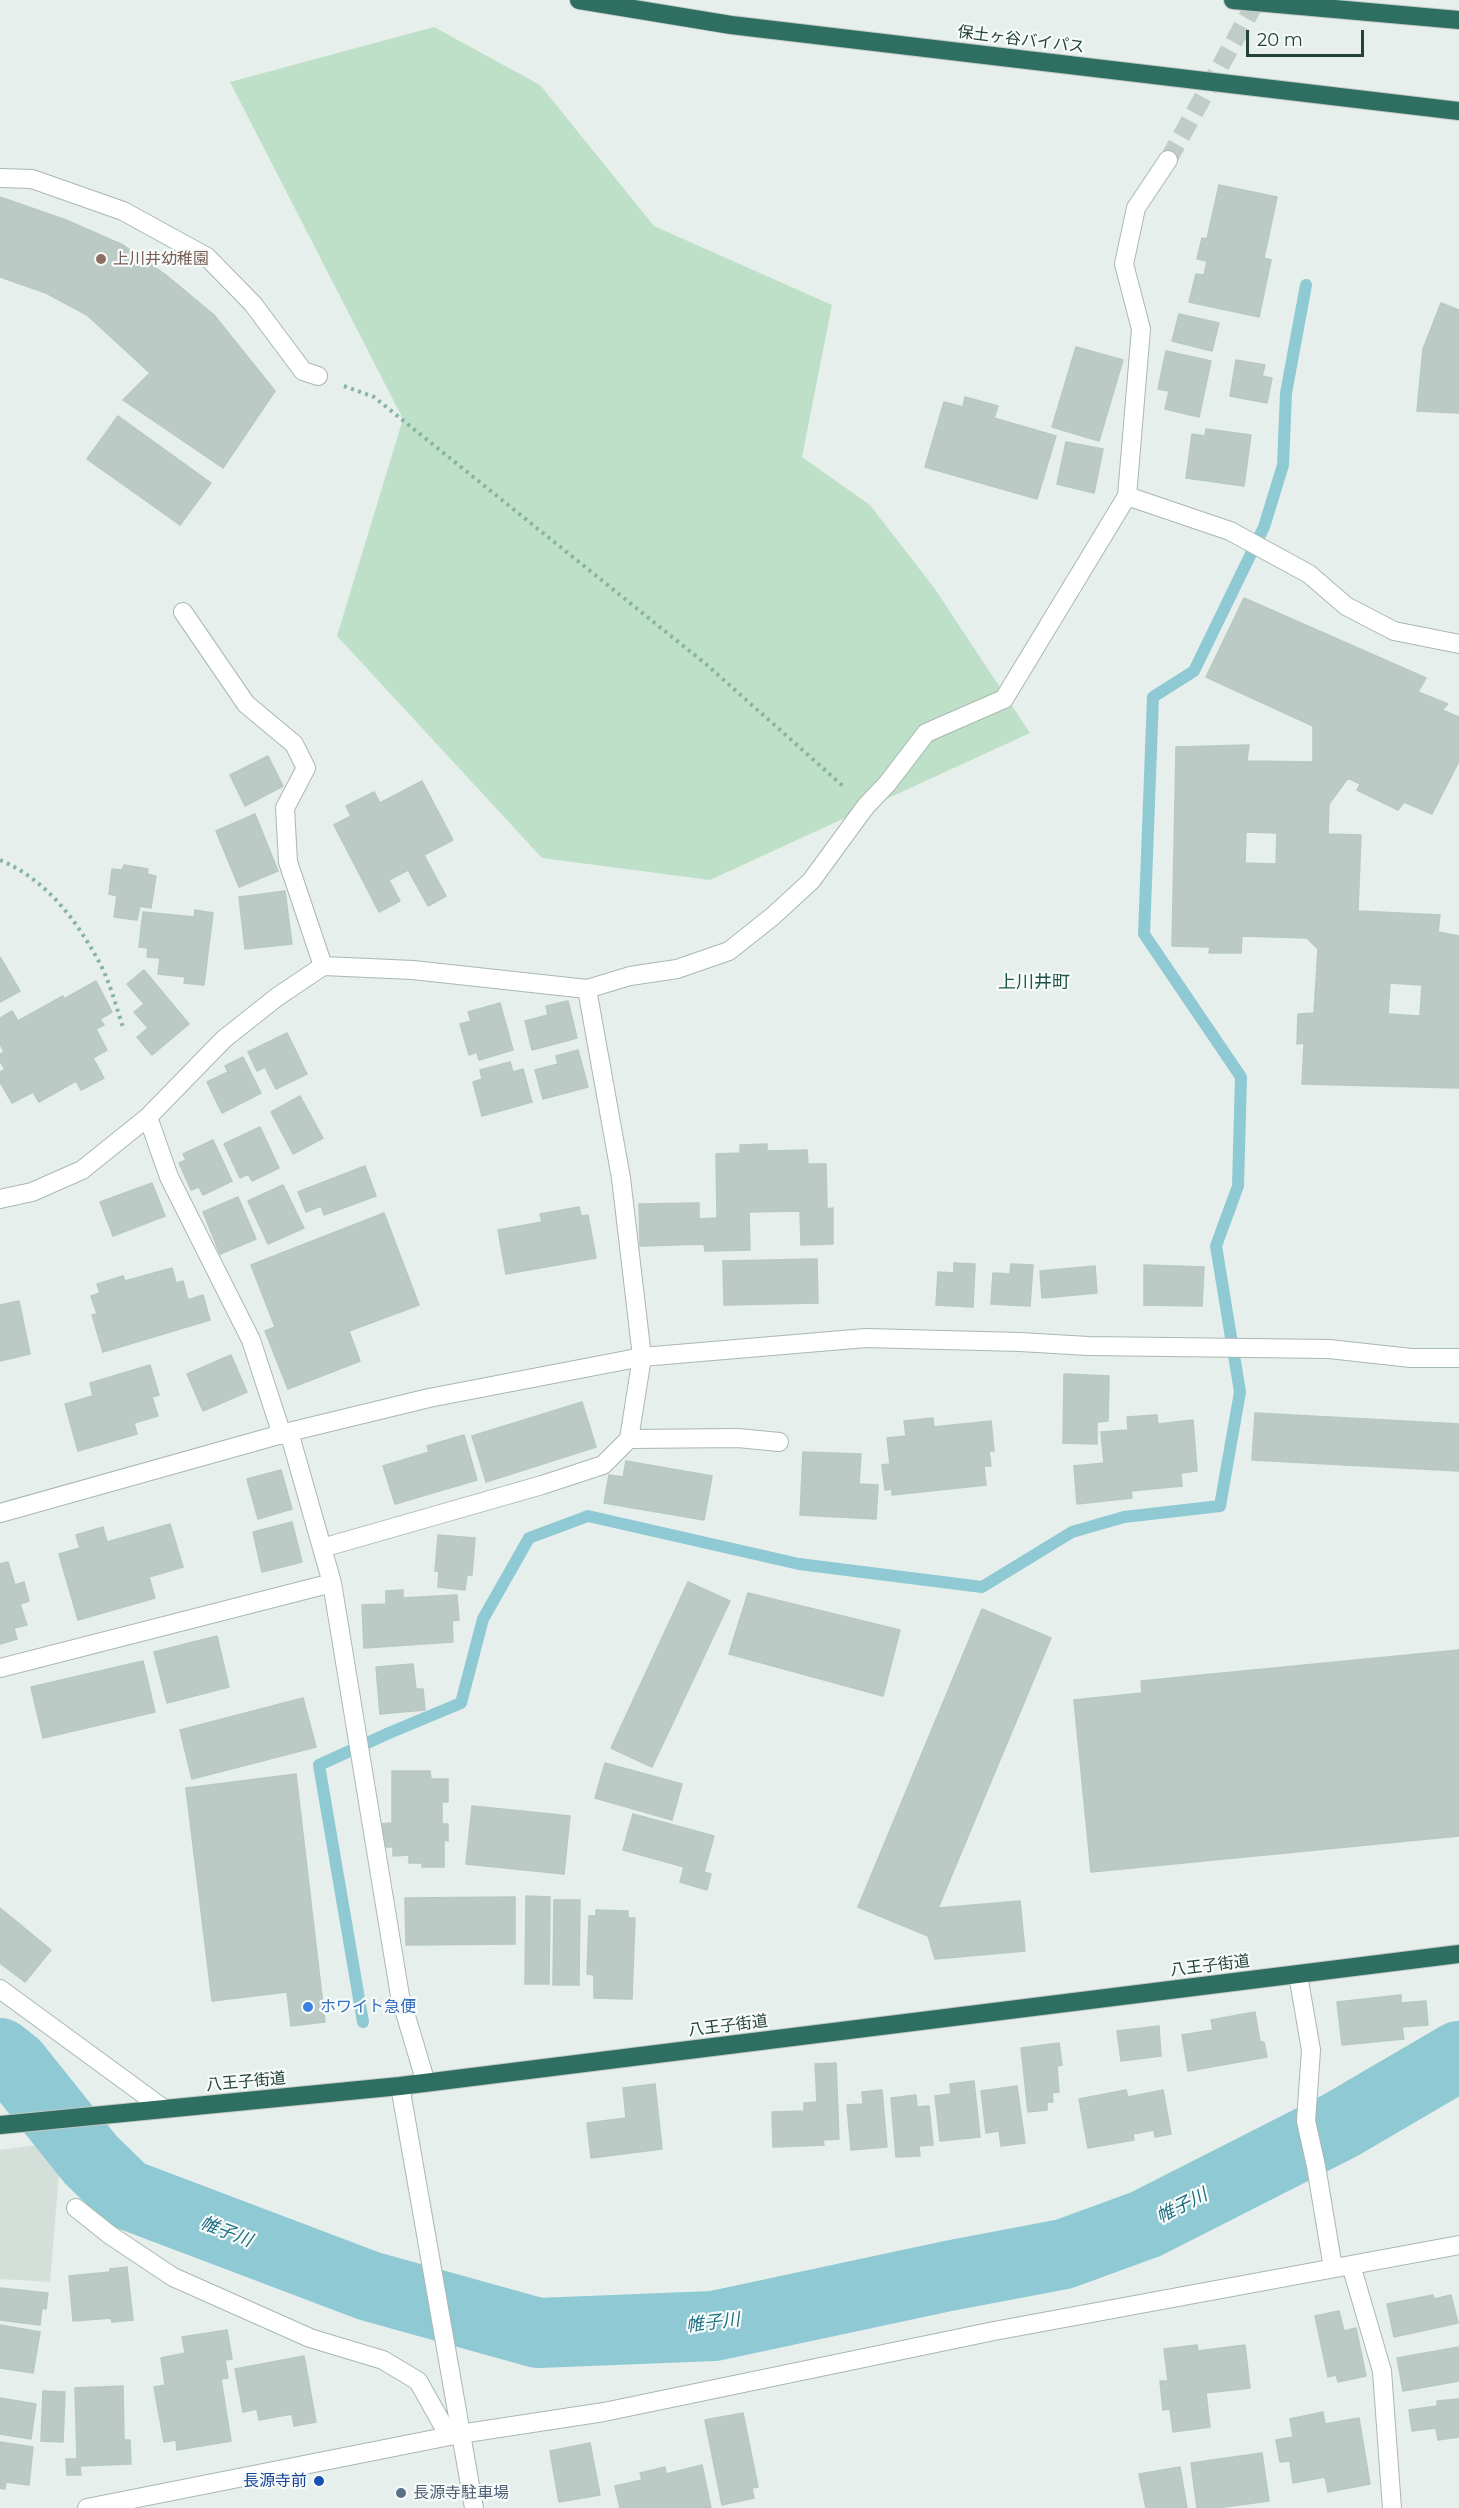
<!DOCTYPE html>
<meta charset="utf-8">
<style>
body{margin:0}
#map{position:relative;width:1459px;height:2508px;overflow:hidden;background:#e6efeb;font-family:Montserrat,sans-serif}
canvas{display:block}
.scale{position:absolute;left:1246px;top:30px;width:118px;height:27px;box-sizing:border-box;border:3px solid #24423a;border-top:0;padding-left:8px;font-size:18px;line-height:21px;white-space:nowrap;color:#24423a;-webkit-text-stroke:4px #f7fbf9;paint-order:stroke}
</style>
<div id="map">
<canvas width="1459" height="2508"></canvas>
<div class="scale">20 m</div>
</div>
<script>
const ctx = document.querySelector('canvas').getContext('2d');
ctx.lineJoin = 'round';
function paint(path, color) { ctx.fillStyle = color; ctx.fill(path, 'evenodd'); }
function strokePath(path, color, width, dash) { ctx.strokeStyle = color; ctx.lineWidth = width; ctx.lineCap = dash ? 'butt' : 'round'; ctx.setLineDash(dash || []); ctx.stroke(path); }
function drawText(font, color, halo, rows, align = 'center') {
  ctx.font = font + ' Montserrat,"Noto Sans JP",sans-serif'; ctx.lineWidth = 4.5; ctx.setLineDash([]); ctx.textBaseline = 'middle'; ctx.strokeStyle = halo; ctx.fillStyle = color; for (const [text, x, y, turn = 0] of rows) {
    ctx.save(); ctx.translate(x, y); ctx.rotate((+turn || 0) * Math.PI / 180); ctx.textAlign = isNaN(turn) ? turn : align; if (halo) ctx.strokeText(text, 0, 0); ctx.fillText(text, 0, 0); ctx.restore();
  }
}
paint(new Path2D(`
 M45,2144L59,2173L50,2282L0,2279V2150Z`), '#d4dfda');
paint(new Path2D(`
 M434,27L540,85L654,226L832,305L802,457L870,505L935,589L1030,733L710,880L542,858L337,636L403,419L230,82Z`), '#bfe0c8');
strokePath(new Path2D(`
 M363,2022L319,1765L389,1733L461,1703L483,1619L529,1538L588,1516L799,1564L982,1587L1072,1532L1124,1517L1220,1506L1240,1392L1216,1246L1238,1186L1241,1077L1144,934L1153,697L1194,671L1264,527L1283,465L1286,393L1306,285
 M369,2286L370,2262`), '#8ec9d4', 12);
strokePath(new Path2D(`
 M0,2053L15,2065L91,2160L126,2194L369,2286L538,2333L714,2326L948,2276L1064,2254L1146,2224L1341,2125L1459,2056`), '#8ec9d4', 70);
const building = new Path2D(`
 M1219,185L1277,197L1264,258L1271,260L1259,317L1189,302L1196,274L1204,275L1207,261L1197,259L1202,238L1207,239Z
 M0,197L66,220L123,245L166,275L214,315L275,391L223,468L123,400L150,373L87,315L46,293L0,277Z
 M1441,303L1459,310V413L1417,411L1423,349Z
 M1179,314L1219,323L1212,351L1172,341Z
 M1076,347L1123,360L1099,441L1052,427Z
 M1166,351L1211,361L1199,417L1165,409L1169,391L1158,389Z
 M1236,360L1265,365L1262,376L1272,378L1267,403L1230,396Z
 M965,397L998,406L994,418L1056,436L1037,499L925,467L944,402L963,407Z
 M118,416L211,483L180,525L87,459Z
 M1206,429L1251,435L1244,486L1186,478L1192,434L1205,436Z
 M1066,442L1103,449L1094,493L1057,484Z
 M1244,598L1426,678L1418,692L1448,704L1442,710L1459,717V761L1432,814L1404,802L1398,810L1357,790L1360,784L1348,778L1329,804L1328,834L1361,835L1358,911L1440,915L1438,932L1459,936V1088L1302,1084L1304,1043L1297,1044L1298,1014L1314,1013L1318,949L1307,938L1242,936L1241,953H1209L1210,947L1172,946L1176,747L1249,745L1247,761L1313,762V726L1206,677ZM1246,832L1277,833L1276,864L1245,863ZM1390,983L1422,985L1420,1016L1388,1014Z
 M268,756L283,786L245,806L230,775Z
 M422,781L453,840L424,855L446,896L428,906L408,870L389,880L400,901L379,912L334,825L351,816L346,806L374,792L380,803Z
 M255,814L278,871L239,887L216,831Z
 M124,865L148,869L147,874L156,876L151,908L140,906L137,920L114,917L117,896L109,894L112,869L122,870Z
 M285,891L292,944L245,949L239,897Z
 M195,910L213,913L204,985L184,983L185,977L158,974L160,958L147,957L148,948L139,947L143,912L194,917Z
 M0,957L20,991L0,1002Z
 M144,970L189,1024L152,1055L137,1037L148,1028L134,1012L144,1004L127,984Z
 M96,981L112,1012L100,1019L104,1025L96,1029L107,1050L93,1058L104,1078L81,1090L76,1081L39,1102L33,1092L12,1103L0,1082V1072L5,1069L0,1061V1054L4,1052L0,1044V1018L12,1011L18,1021L63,996L64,999Z
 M568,1001L577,1038L532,1050L525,1021L548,1015L546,1006Z
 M500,1003L513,1050L479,1060L477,1052L469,1055L460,1024L471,1021L468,1012Z
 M287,1033L307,1074L276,1089L265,1067L257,1071L248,1052Z
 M578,1050L588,1087L543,1099L535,1070L558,1064L556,1056Z
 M243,1057L261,1093L222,1113L207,1082L228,1072L225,1066Z
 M510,1062L513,1072L523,1069L532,1102L482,1116L473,1082L482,1079L480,1070Z
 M300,1096L323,1138L293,1154L271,1112Z
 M260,1127L279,1168L252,1181L248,1174L240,1178L224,1144Z
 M213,1140L232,1181L203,1195L199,1187L191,1190L179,1163L186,1160L183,1154Z
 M767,1144V1151L807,1150L808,1164H826L827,1209L833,1208V1244L801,1245L800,1211L749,1212L750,1250L705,1251L704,1244L640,1246L639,1204L699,1203V1219L717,1218L716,1154L740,1153V1145Z
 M365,1166L376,1196L324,1215L321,1206L306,1212L298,1192Z
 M152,1183L165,1216L113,1236L100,1202Z
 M283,1185L304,1228L268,1244L248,1201Z
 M238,1197L256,1239L220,1254L203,1212Z
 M579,1207L581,1216L588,1215L596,1258L506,1274L498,1230L542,1222L540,1214Z
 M384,1213L419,1305L349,1331L360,1361L288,1389L265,1331L275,1327L251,1265Z
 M817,1259L818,1303L724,1305L723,1261Z
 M954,1263L975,1264L973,1307L936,1305L938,1272L954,1273Z
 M1011,1264L1033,1265L1030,1306L991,1304L993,1273L1010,1274Z
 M1144,1265L1204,1267L1202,1306L1144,1305Z
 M1095,1266L1097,1293L1042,1298L1040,1271Z
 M172,1268L176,1283L183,1281L188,1300L203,1295L210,1320L103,1352L92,1315L97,1314L91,1296L100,1293L97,1284L123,1276L125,1281Z
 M19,1301L30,1354L0,1361V1305Z
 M231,1355L247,1392L203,1411L187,1374Z
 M150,1365L159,1395L152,1397L158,1416L134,1423L137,1434L78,1451L65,1404L93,1396L90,1383Z
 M1064,1374L1109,1376L1108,1421L1097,1422V1444L1063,1443Z
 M582,1402L596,1447L486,1482L472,1436Z
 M1255,1413L1459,1424V1471L1252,1460Z
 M1157,1415L1158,1424L1193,1420L1197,1471L1181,1473L1182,1486L1131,1491L1132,1498L1077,1504L1074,1466L1104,1463L1101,1432L1128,1430L1127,1417Z
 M933,1418L934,1427L991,1421L994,1451H989L991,1466H984L986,1485L892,1495V1489L885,1490L882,1465L890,1464L887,1438L906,1436L904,1421Z
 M464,1435L477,1480L395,1504L383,1466L429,1452L427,1446Z
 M803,1452L861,1454L859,1484L878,1485L876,1519L800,1515Z
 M626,1461L712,1476L704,1520L604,1503L609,1475L623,1477Z
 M281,1470L292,1509L258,1519L247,1479Z
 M292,1522L302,1562L262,1572L253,1532Z
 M170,1524L183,1567L149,1577L155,1598L78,1620L59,1554L80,1548L76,1535L103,1527L107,1542Z
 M438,1535L475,1538L472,1575H467L465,1590L438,1587L439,1571H435Z
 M8,1562L15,1585L24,1582L29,1601L20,1604L27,1625L14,1628L17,1639L0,1644V1564Z
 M688,1582L730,1601L652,1767L611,1748Z
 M403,1590V1598L457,1595L459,1620L452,1621L453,1642L364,1648L362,1605L386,1604V1591Z
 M748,1593L900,1630L883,1696L729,1654Z
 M982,1609L1051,1638L938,1908L1020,1901L1025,1951L935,1959L928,1936L858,1907Z
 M217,1636L229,1687L167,1703L154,1652Z
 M1459,1650V1836L1091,1872L1074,1700L1142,1693L1141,1681Z
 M143,1661L155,1712L43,1738L31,1687Z
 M413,1664L416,1689H423L425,1710L380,1714L376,1667Z
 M303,1698L316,1747L192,1779L180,1730Z
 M605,1763L682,1784L672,1820L595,1798Z
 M392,1771H430L431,1779H448V1802H442V1824H448V1841L444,1840V1867H422V1863H409V1855L393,1856V1847H380V1824L392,1823Z
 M296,1774L325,2022L291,2026L287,1992L212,2001L186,1788Z
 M472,1806L570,1816L564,1874L466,1864Z
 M633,1814L714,1836L704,1872L711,1874L707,1890L680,1882L684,1867L623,1850Z
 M526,1896L550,1897L549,1984H525Z
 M515,1897V1944L406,1945L405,1898Z
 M554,1900H580L579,1985H553Z
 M0,1908L51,1950L25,1982L0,1963Z
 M596,1910L628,1911V1918H635L632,1999L594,1998V1975L587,1974L589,1916H596Z
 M1401,1995V2003L1426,2001L1428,2025L1402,2027L1404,2039L1342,2045L1337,2002Z
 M1255,2012L1260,2042H1264L1267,2057L1188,2071L1182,2035L1213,2030L1211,2020Z
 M1159,2026L1161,2056L1121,2061L1117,2031Z
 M1059,2043L1062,2065L1057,2066L1059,2092L1052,2093L1053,2102H1047V2110L1028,2112L1021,2048Z
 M836,2063L839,2139L823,2140L824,2145L773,2147L772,2112L804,2111V2103L817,2102L815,2064Z
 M974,2081L980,2137L940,2141L935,2096L951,2094L950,2084Z
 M655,2084L662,2149L591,2158L587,2123L626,2118L623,2088Z
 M1017,2086L1025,2143L1001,2146L999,2131L986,2133L981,2091Z
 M882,2090L887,2147L851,2150L847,2105L863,2104L862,2092Z
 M1126,2090L1128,2097L1163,2090L1171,2134L1155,2137L1154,2130L1133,2134L1134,2140L1088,2148L1079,2099Z
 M916,2095L917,2107L929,2106L933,2145L919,2146L920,2156L896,2157L891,2098Z
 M127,2267L133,2320L112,2322L111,2318L73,2321L69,2276L110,2272V2269Z
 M0,2288L48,2293L46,2309L42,2308L40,2325L0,2320Z
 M1433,2295L1434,2299L1451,2295L1458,2323L1394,2337L1387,2304Z
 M1339,2311L1344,2331L1356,2328L1366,2376L1338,2382L1336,2375L1328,2377L1315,2316Z
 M0,2325L40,2332L33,2373L0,2368Z
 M227,2330L232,2359L225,2360L228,2378L221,2379L231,2441L177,2450L176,2440L164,2442L154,2387L165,2385L161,2358L185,2353L182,2337Z
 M1197,2345L1198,2351L1245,2345L1250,2388L1206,2393L1210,2427L1173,2432L1170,2409L1163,2410L1160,2381H1168L1164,2349Z
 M1459,2347V2381L1403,2391L1397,2358Z
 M304,2356L316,2422L294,2426L292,2414L259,2420L257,2409L243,2412L235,2369Z
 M123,2386L124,2440H130L131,2464L80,2466L81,2475H67L66,2459H77L75,2388Z
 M43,2391L65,2392L63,2442L41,2441Z
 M0,2398L36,2404L31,2439L0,2434Z
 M1459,2399V2437L1438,2440L1436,2428L1412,2431L1409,2410L1437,2406V2401Z
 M1323,2412L1325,2424L1359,2418L1370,2484L1328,2492L1325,2477L1293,2483L1290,2461L1280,2462L1276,2440L1293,2437L1290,2419Z
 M743,2413L758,2487L752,2488L754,2498L722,2505L705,2420Z
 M0,2442L33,2447L29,2485L6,2482L5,2489L0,2488Z
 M590,2443L600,2495L559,2502L550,2451Z
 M1262,2453L1269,2501L1217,2508H1197L1191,2463Z
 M702,2465L711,2508H620L615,2486L642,2480L640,2473L665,2467L666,2474Z
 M1180,2467L1187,2508H1146L1139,2474Z`);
paint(building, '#bbcac4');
strokePath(building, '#b8c9c2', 1.5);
strokePath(new Path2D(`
 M1168,160L1257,0`), '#bfccc8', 18, [18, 9]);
const minor = new Path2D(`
 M0,178L32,179L123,211L207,257L253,304L303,371L318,376
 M1127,496L1230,531L1309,574L1346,606L1394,631L1459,644
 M323,966L413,970L587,989L630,976L677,969L729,951L773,916L811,881L866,806L887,784L926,733L1004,699L1127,496L1141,329L1124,264L1136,208L1168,160
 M148,1117L169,1177L251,1340L282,1435
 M0,1199L32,1192L82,1170L148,1117L224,1039L277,997L323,966L288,862L285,808L306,768L294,744L246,704L183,612
 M289,1432L332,1583L400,1996L426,2083
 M629,1439L738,1438L779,1442
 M0,1513L289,1432L429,1398L642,1357L866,1338L1020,1342L1088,1346L1329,1349L1411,1358H1459
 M322,1548L542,1485L603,1465L629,1439L642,1357L621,1178L587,989
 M0,1668L332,1583
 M1298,1975L1311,2050L1306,2121L1316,2166L1333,2268
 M0,1989L164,2109
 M400,2086L474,2508
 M76,2208L110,2235L173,2277L310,2338L383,2360L418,2381L449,2436
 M1351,2265L1382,2371L1392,2508
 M87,2508L460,2434L604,2412L994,2331L1459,2245`);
const highway = new Path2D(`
 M579,0L731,25L1459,111
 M1233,0L1459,20
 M0,2125L400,2086L1459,1954`);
strokePath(minor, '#a8b8b2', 20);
strokePath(highway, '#c2cac8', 20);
strokePath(new Path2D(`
 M344,386L374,397L707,665L844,787
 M0,860C45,879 75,918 98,960C110,981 116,1007 124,1030`), '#86b3a5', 4, [3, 4.5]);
strokePath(minor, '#fff', 18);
strokePath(highway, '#2f6f62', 18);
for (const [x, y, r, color] of [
 [101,259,6,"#8d6e63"],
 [308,2007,6,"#3f7fe0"],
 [319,2481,6,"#1a4fb4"],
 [401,2493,6,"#5c6f8a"]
]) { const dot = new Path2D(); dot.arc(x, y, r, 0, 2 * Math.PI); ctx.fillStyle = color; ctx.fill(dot); strokePath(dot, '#f7fbf9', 2); }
drawText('16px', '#24423a', '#f7fbf9', [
 ["保土ヶ谷バイパス",1021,40,7],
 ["八王子街道",1210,1966,-7],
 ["八王子街道",728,2026,-7],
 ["八王子街道",246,2082,-5]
]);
drawText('16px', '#785e54', '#f7fbf9', [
 ["上川井幼稚園",113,259]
], 'left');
drawText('16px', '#366cbe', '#f7fbf9', [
 ["ホワイト急便",320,2007]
], 'left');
drawText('16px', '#164399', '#f7fbf9', [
 ["長源寺前",307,2481]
], 'right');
drawText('16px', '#4e5e75', '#f7fbf9', [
 ["長源寺駐車場",413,2493]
], 'left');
drawText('18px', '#1f5548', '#f7fbf9', [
 ["上川井町",1034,983]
]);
drawText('italic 18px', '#1c6f80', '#f7fbf9', [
 ["帷子川",1182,2206,-27],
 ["帷子川",226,2232,21],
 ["帷子川",713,2323,-7]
]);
</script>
